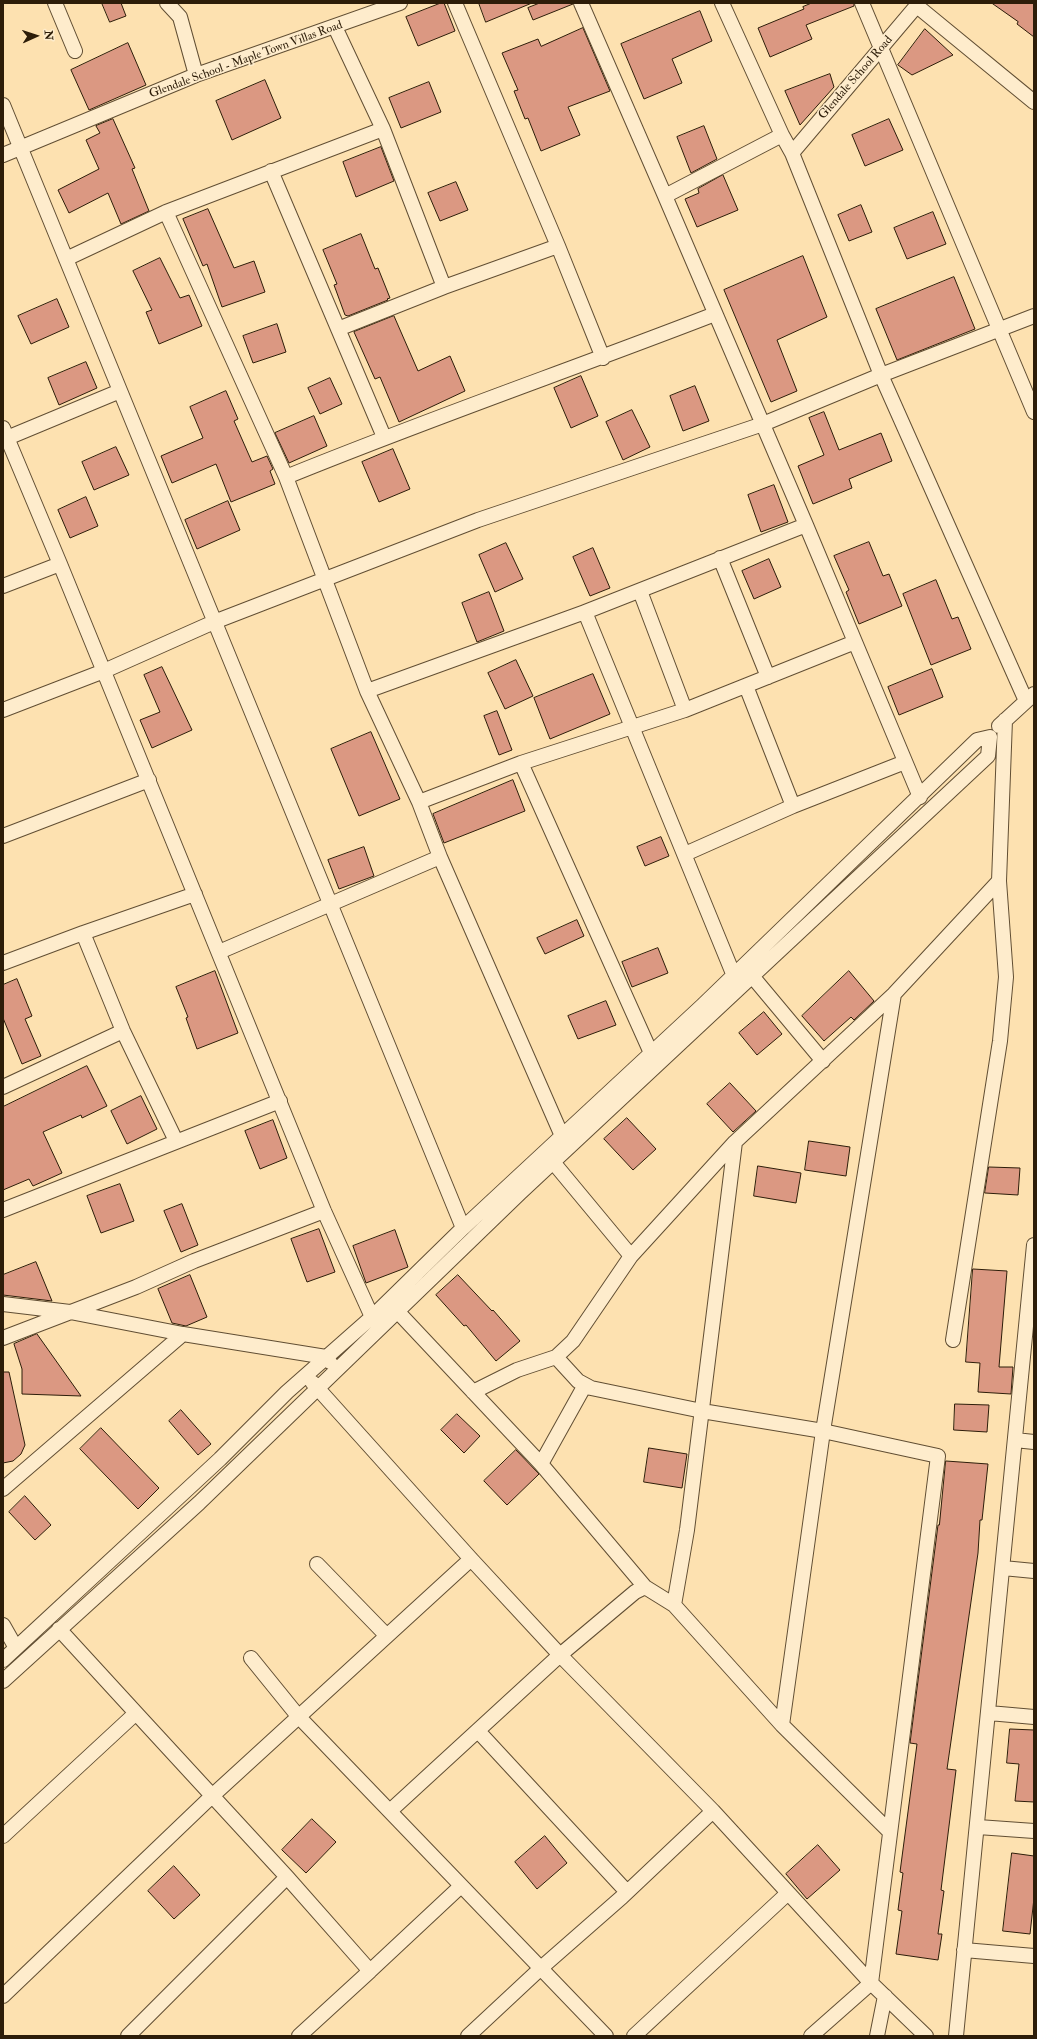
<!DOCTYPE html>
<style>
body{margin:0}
#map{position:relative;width:1037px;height:2039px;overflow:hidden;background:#fde1b0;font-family:"IM FELL Double Pica",serif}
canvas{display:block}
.frame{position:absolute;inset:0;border:4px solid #2d1d09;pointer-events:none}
.north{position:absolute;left:16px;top:16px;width:40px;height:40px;-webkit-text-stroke:3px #feeccc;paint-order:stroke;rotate:87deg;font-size:11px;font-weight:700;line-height:16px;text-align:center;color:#2d1d09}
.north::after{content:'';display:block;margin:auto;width:14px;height:18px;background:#2d1d09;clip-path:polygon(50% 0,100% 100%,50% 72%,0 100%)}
</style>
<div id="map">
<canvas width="1037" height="2039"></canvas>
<div class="frame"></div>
<div class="north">N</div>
</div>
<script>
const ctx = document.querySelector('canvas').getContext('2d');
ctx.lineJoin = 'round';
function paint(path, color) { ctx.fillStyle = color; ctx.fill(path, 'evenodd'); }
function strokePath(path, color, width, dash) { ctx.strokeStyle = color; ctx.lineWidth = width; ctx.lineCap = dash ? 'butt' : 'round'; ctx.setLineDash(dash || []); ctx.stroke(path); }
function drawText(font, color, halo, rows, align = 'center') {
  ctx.font = font + ' "IM FELL Double Pica",serif'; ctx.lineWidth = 3; ctx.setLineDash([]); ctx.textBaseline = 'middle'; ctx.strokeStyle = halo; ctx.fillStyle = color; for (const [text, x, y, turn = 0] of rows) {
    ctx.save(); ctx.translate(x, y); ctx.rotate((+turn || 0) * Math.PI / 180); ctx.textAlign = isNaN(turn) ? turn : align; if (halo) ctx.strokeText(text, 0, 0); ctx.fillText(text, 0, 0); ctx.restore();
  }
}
const building = new Path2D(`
 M102,3H121L126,16L110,22Z
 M441,3H444L455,31L418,46L406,17Z
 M479,3H532L486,22Z
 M540,3H573V4L533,20L528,8Z
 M812,3H854V6L806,25L812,39L770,57L758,28L804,9L803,7Z
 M992,3H1034V37L1017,24L1018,22Z
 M700,11L712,41L672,59L682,83L644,99L621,44Z
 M583,28L610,91L568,107L580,135L541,151L528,118L525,119L514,91L518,90L502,53L538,39L541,46Z
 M925,29L953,55L912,75L898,65Z
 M128,43L146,85L89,110L71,70Z
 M830,74L834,87L800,125L785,91Z
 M265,80L281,118L232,140L216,101Z
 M429,82L441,112L401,128L389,98Z
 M113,119L135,168L132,169L149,211L121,224L108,193L69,213L58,190L99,169L86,140L100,133L96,126Z
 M889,119L903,150L865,166L852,135Z
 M704,126L717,159L691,173L677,137Z
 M381,147L394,181L356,197L343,162Z
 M723,175L738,210L697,227L685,199L699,193L698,189Z
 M456,182L468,210L440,221L428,193Z
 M861,205L872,232L849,241L838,215Z
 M208,209L234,268L254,261L265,292L222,307L207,264L203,266L183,219Z
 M933,212L946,244L907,259L894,228Z
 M361,234L375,269L378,268L390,298L387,299L388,300L348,316L345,315L334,285L337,284L323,250Z
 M803,256L827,317L777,340L797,391L771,402L724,290Z
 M160,258L180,298L189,295L202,326L159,344L146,312L152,310L133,271Z
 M954,277L975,329L897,360L876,309Z
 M57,299L69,327L31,344L18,316Z
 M394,316L418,371L450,356L465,391L399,422L380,377L375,379L354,332Z
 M277,324L286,352L253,363L243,336Z
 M86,362L97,388L59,405L48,378Z
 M581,376L598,416L571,428L554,388Z
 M330,378L342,404L320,414L308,388Z
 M695,386L709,421L683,431L670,396Z
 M226,391L238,419L234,421L252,462L267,456L273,469L270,471L275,484L231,502L216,464L172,483L161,456L203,438L190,407Z
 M632,410L650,447L623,460L606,422Z
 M824,412L839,450L881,433L892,461L849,479L852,488L813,504L798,466L824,455L809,418Z
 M314,416L327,446L289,463L275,433Z
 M116,447L129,475L94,490L82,462Z
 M393,449L410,489L379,502L362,462Z
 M774,485L788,522L761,532L748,495Z
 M86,497L98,526L70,538L58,510Z
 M228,501L240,530L197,549L185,520Z
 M869,542L883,576L889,574L902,606L859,624L846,592L849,590L834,556Z
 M506,543L523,579L495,592L479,555Z
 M593,548L610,588L590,596L573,557Z
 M769,559L781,587L754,599L742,571Z
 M936,580L952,619L958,617L971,649L931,665L903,594Z
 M489,592L504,631L477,642L462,603Z
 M516,660L533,696L505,709L488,673Z
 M162,667L192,730L152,748L140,720L160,712L144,675Z
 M932,669L943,697L899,715L888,687Z
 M593,674L610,714L550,739L534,698Z
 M497,711L512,750L499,755L484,716Z
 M371,732L400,799L359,816L331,749Z
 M513,780L525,811L444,843L433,814Z
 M661,837L669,856L645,866L637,847Z
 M364,847L374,876L339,889L328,860Z
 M577,920L584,936L545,954L537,938Z
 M658,948L668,973L632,987L622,962Z
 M215,971L238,1033L197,1049L186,1018L188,1017L176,987Z
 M849,971L874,1001L854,1020L851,1017L824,1041L802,1016Z
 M17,979L32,1016L25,1019L41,1056L22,1064L3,1018V985Z
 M606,1001L616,1025L578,1039L568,1016Z
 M764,1012L782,1034L757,1055L739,1033Z
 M87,1066L107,1106L82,1118L81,1115L43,1132L62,1173L33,1186L29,1179L3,1190V1107Z
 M730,1083L756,1111L733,1132L707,1104Z
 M141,1096L157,1129L127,1144L111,1111Z
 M627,1118L656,1149L633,1170L604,1139Z
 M273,1120L287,1158L260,1169L245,1131Z
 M809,1141L850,1147L846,1176L805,1170Z
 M758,1166L801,1173L796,1203L754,1196Z
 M989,1167L1020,1168L1018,1195L985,1193Z
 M120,1184L134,1221L101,1233L87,1196Z
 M182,1204L198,1245L181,1252L164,1211Z
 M319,1229L335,1272L307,1282L291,1239Z
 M395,1230L408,1267L366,1283L353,1246Z
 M36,1262L52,1301L3,1295V1275Z
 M973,1269L1007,1271L999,1367H1013L1011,1394L978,1392L980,1363L966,1362Z
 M190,1275L207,1317L186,1326L172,1323L158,1289Z
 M458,1275L492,1311L493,1310L520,1341L496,1361L466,1325L464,1326L436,1295Z
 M37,1334L81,1396L22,1394V1369L14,1344Z
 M3,1372H9L25,1445L21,1454L13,1461L3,1463Z
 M955,1404L989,1405L987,1432L954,1430Z
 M181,1410L211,1444L198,1455L169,1421Z
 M457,1414L480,1436L464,1453L441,1430Z
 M101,1428L159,1488L138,1509L80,1449Z
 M649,1448L687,1454L682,1488L644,1482Z
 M516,1450L539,1474L507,1505L484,1481Z
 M946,1461L988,1464L982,1520H980L978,1553L947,1769L956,1770L941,1890L944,1891L938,1934H942L938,1960L896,1954L902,1911L898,1910L903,1873L900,1872L917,1744L910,1743L938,1525H939Z
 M25,1496L51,1525L35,1540L9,1512Z
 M1010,1729L1034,1730V1802L1015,1801L1019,1764L1007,1763Z
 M312,1819L336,1842L306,1873L282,1850Z
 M545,1836L567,1863L537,1889L515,1862Z
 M818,1845L840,1870L807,1899L786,1874Z
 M1012,1853L1034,1856V1898L1030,1934L1003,1931Z
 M174,1866L200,1895L174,1919L148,1891Z`);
paint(building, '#db9882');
strokePath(building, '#2d1d09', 1);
const minor = new Path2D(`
 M55,3L75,51
 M167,3L180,17L196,75
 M455,3L558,246L603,358
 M581,3L665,196
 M722,3L782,135L792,153L881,375L1026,701
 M862,3L1034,412
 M917,6L1034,102
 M335,27L383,129L444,287
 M3,105L463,1228
 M782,135L665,196L806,525L920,797
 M792,153L919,3
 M3,155L196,75L400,3
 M271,171L384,437
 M166,212L286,477L367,691L419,802L440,857L219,952
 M66,259L166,212L383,129
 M338,329L444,287L558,246
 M3,428L60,564L324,1211L372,1317
 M7,438L120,391
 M286,477C428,419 573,369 715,314
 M720,558L768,677
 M3,586L60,564
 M640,591L685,710
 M585,612L734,976
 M746,686L793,806
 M367,691L585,612L806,525
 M3,710L104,671L214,622L478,520L763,424L881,375L1034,316
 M999,726L1034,694
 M521,763L685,710L855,642
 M419,802L521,763L651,1053
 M3,836L149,780
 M685,854L793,806L905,762
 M440,857L562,1136
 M83,933L123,1031L176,1141
 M3,963L83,933L195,894
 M752,976L823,1061
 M3,1087L123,1031
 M553,1162L631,1256
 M3,1210L280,1101
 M3,1304L70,1312L183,1334L326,1357L330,1362
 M398,1312L541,1464L645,1587
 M3,1338L136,1287L194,1261L324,1211
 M953,1340L1000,1041L1006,977L999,881L1005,720
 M556,1357L578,1381L591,1388L702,1411L823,1431L938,1456L871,1983L811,2036
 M312,1382L471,1559L560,1655L713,1811L871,1983L926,2036
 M473,1392L517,1370L556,1357L573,1341L631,1256L735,1142L894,994L999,881
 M1015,1440L1034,1442
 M541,1464L585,1385
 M3,1489L183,1334
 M317,1564L387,1636
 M1003,1568L1034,1571
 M674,1605L687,1530L735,1142
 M3,1625L16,1648
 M251,1658L298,1716L606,2036
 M3,1660L220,1459L287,1392L372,1317L463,1228L702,1006L977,740L990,737L988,756L520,1193L199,1503L3,1681
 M136,1713L287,1877L370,1971L461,1886
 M989,1713L1034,1717
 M782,1725L823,1431L894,994
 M478,1731L627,1892
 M390,1811L560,1655L635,1592L645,1587L674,1605L782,1725L889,1831
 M978,1827L1034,1831
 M3,1836L136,1713L59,1629
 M964,1950L1034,1956
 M3,1996L212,1796L471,1559
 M128,2036L287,1877
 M299,2036L370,1971
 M468,2036L541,1968L622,1897L713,1811
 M634,2036L788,1893
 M877,2036L885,1996
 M956,2036L1034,1245`);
strokePath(minor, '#614e33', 16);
strokePath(minor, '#feeccc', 14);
drawText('12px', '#2d1d09', '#feeccc', [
 ["Glendale School - Maple Town Villas Road",246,60,-20],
 ["Glendale School Road",856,78,-49]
]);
</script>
